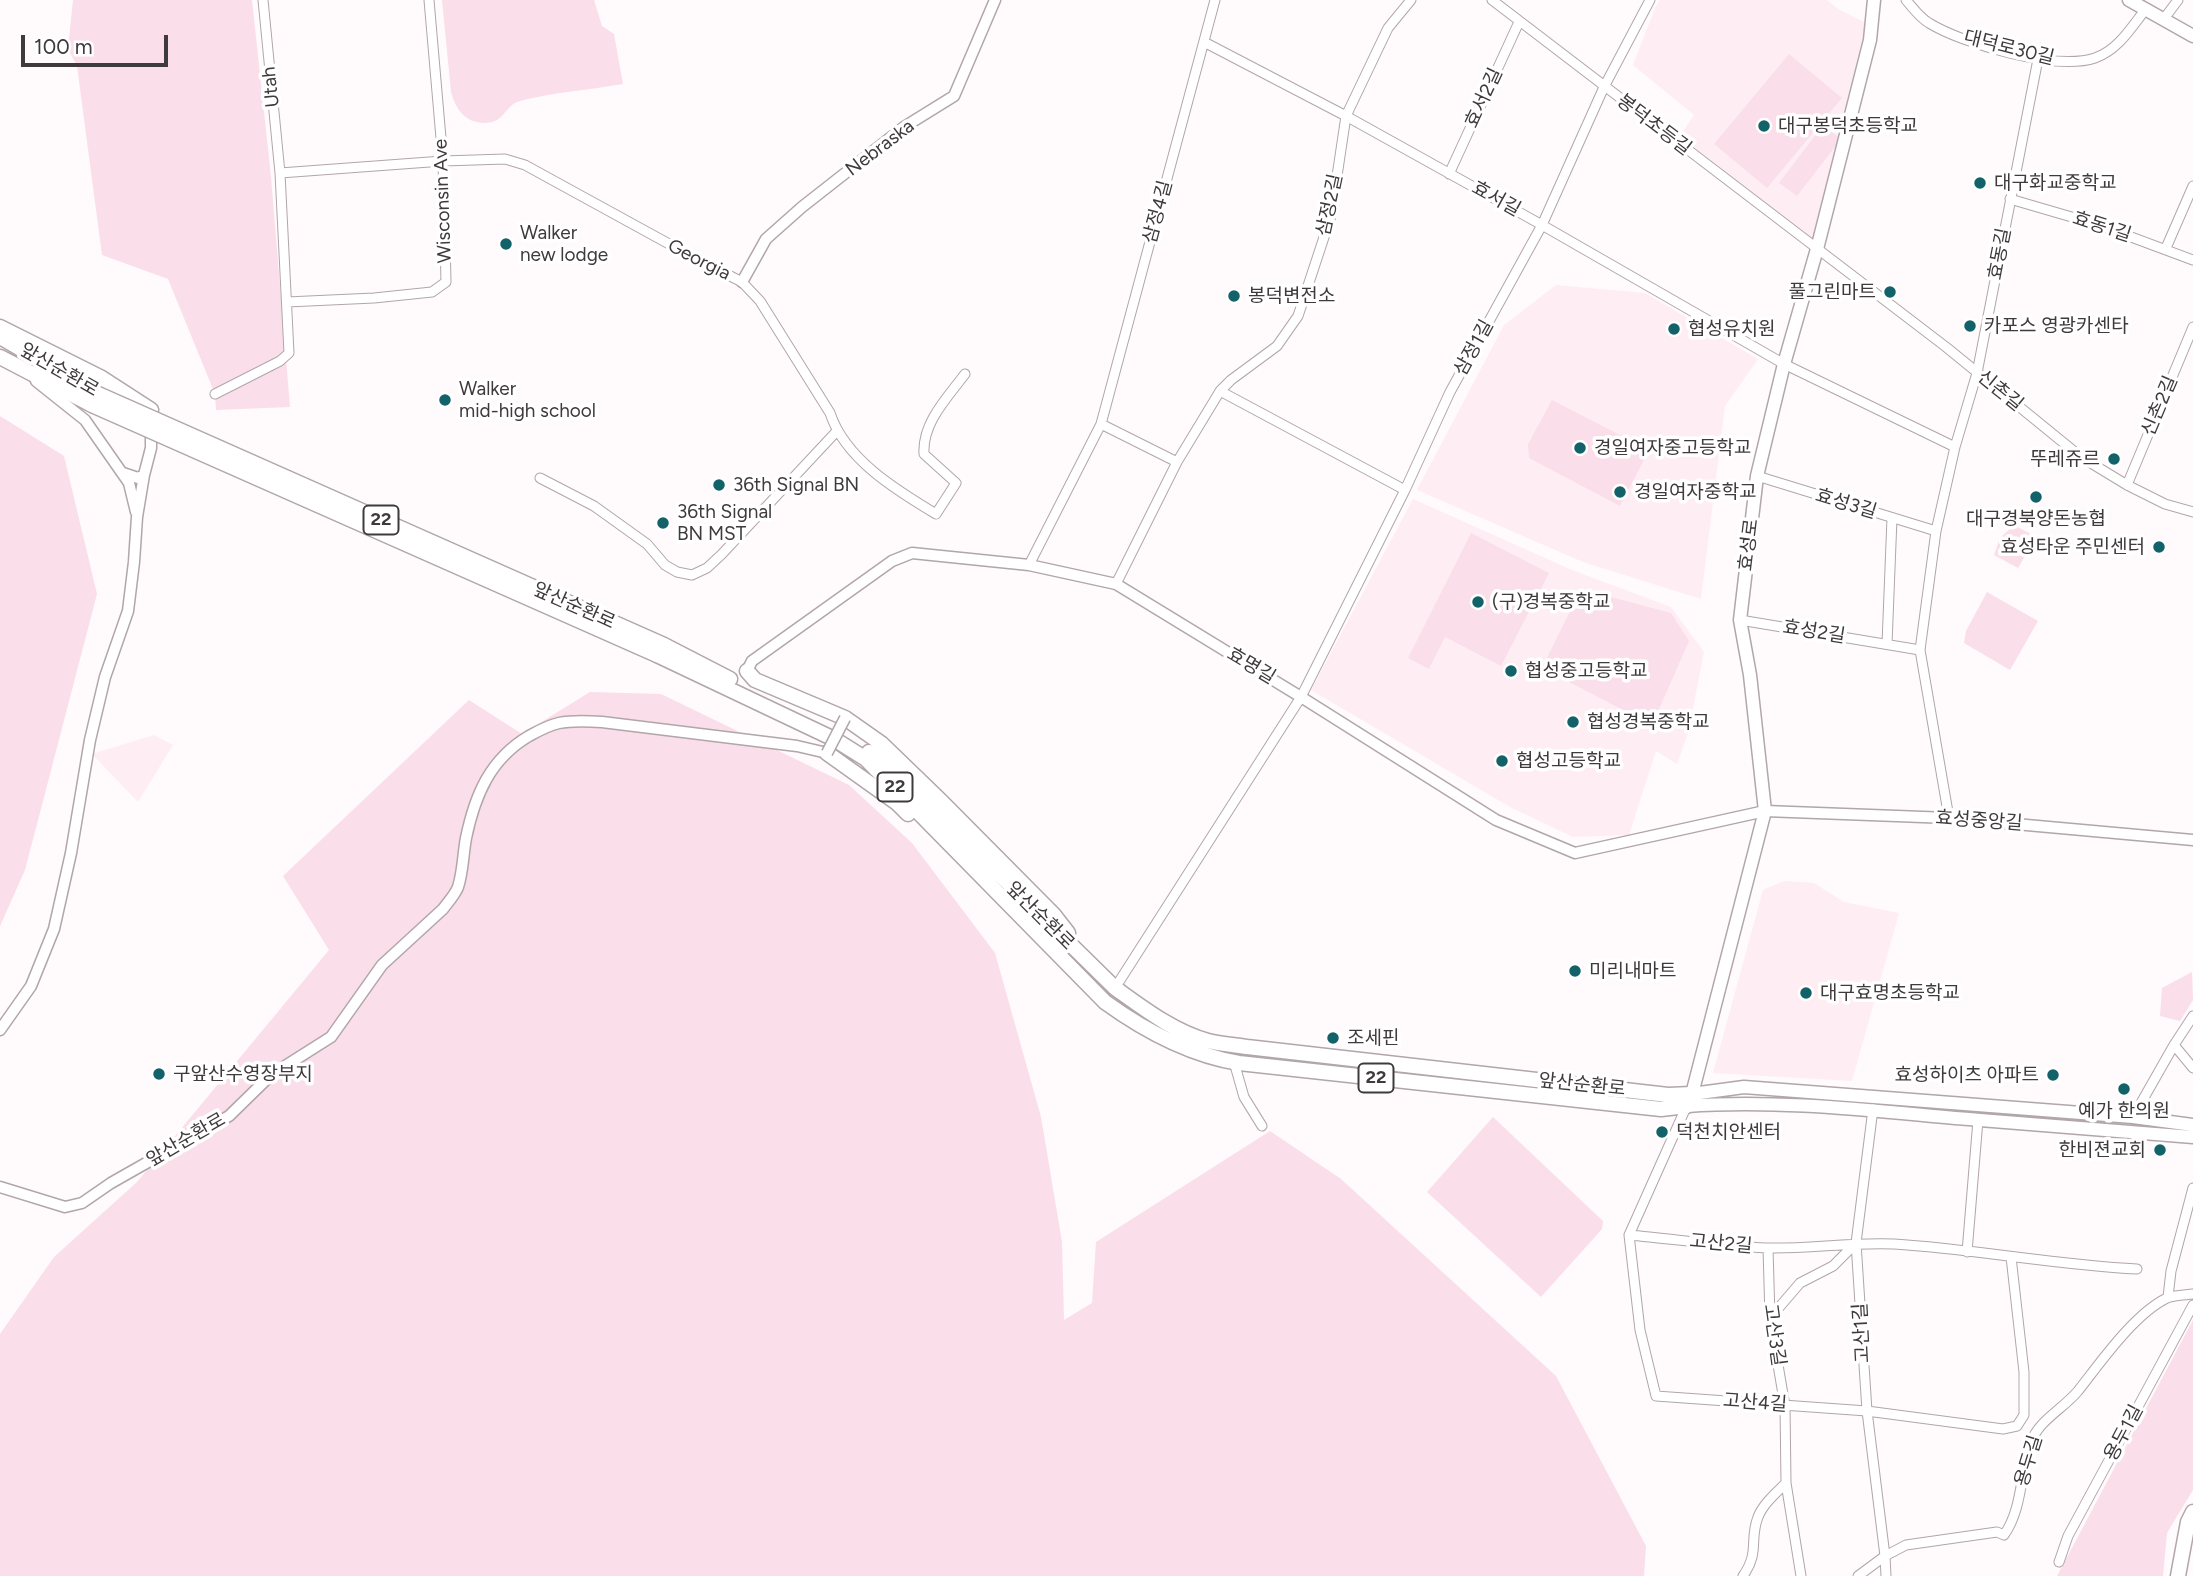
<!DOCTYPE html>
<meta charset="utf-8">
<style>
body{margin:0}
#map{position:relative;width:2193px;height:1576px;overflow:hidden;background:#fffafc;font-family:Figtree,sans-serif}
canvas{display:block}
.scale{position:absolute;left:21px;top:35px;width:147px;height:32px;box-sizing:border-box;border:4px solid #3f3a3c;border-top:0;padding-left:9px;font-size:21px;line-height:24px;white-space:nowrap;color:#3f3a3c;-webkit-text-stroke:5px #fff;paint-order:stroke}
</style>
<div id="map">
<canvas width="2193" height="1576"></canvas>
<div class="scale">100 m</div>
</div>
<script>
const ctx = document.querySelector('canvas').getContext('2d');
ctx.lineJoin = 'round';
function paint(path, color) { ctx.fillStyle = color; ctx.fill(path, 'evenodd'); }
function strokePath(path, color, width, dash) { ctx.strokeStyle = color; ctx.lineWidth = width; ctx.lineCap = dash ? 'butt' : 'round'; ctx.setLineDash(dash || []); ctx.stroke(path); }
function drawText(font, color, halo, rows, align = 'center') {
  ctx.font = font + ' Figtree,"Noto Sans KR",sans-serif'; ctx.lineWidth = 7; ctx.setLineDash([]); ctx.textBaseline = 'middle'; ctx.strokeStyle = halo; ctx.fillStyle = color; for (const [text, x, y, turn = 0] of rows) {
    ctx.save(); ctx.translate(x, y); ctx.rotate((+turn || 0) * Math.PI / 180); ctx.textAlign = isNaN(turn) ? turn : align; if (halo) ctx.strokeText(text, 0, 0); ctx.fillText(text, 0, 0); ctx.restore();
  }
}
paint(new Path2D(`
 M1660,0H1827L1838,9L1866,23L1813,239L1680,136L1694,115L1633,65L1656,6Z
 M1556,285L1645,293L1758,359L1725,406L1701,599L1583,562L1417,490L1504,325Z
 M1413,499L1572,570L1671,607L1704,652L1688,733L1677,764L1656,751L1629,835L1573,837L1510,807L1311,690Z
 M154,735L173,745L138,802L92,754Z
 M1784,881L1814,883L1844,902L1899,913L1852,1081L1713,1073L1763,890Z`), '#feeef4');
paint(new Path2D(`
 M73,0H252L271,177L290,407L216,410L215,394L168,279L102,255L77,66L68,49Z
 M442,0H594L602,26L614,34L623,84C589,90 553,92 520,101C504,105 506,123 484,123C464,122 456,109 451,92Z
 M1789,54L1842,98L1767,188L1714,144Z
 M1823,125L1841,139L1797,196L1779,183Z
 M1552,400L1649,450L1620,506L1529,458L1528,444Z
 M0,416L64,456L97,594L25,870L0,926Z
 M2014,525L2036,537L2018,568L1994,555L2000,538Z
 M1471,533L1549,573L1501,666L1445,637L1429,669L1408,658Z
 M1581,589L1671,613L1689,641L1652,725L1542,668Z
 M1987,592L2038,621L2010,670L1964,643L1966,631Z
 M590,692L661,694L849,785L912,843L995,953L1041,1117L1062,1242L1064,1320L1092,1303L1096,1242L1270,1131L1341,1179L1556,1376L1646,1546L1644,1576H0V1334L54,1257L137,1182L329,950L283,876L469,700L522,734Z
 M2192,972L2193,1000L2180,1021L2160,1016L2162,988Z
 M1493,1117L1603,1221L1602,1229L1541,1297L1427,1192Z
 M2193,1320V1490L2167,1533L2163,1576H2057Z`), '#fadee9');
const minor = new Path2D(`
 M1492,0L1946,347L2081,457L2127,485L2165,504L2193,512
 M1906,0C1913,8 1920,18 1929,23C1963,44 2056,71 2095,58C2118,50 2131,28 2145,10
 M2163,20L2178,0
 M1204,42L1346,116L1542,225L1784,364L1955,447
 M280,173L443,161L505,159L525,165L691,256L742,282L760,301L830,413C845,459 896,490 936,514L956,483L924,454C922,423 947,398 965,374
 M1449,174L1519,22
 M2010,199L2099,225L2193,260
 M2166,248L2193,186
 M287,302L374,298L432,292L446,282L443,161L429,0
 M1220,391L1405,490
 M215,394L280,361L289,353L280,173L263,0
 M1101,424L1177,462
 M1757,476L1936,531
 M540,478L594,506L647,544L665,565L677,572L692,575L707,568L722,554L836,432
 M2127,485L2193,327
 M1029,565L1101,424L1215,0
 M1116,584L1177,462L1220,391L1231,380L1277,346L1298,316L1331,216L1346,116L1388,28L1411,0
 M1740,620L1920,650
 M1887,644L1892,518
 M1949,818L1920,650L1936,531L1955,447L1977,373L2038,59
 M1115,988L1301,697L1405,490L1450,392L1542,225L1604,87L1650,0
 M2174,1045L2193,1068
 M1234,1062L1244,1097L1262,1126
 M1873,1109L1856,1243L1867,1411L1885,1556L1886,1576
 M2133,1117L2174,1045L2193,1016
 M1629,1235L1640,1330L1656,1396L1867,1411L2003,1429L2017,1426L2024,1415V1372L2011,1257
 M1629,1235C1674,1239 1721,1246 1767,1248C1809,1249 1851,1242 1894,1244C1975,1249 2056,1265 2137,1269
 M1629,1235L1688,1103
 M1768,1248L1770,1318L1785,1406L1786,1483L1801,1576
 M1967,1252L1978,1120
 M2168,1297L2171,1271L2193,1188
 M1770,1318L1800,1283L1833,1266L1856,1243
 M2059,1562L2068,1536L2193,1305
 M1743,1576C1760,1552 1749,1540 1758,1517C1763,1504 1776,1493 1786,1483
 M1858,1576L1885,1556L1906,1545L1997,1532L2004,1535C2023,1508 2020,1472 2031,1442C2039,1420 2063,1409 2078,1391C2100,1363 2134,1314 2167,1298C2174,1295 2185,1295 2193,1294`);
const tertiary = new Path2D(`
 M742,282L766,239L802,207L904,127L954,96L995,0
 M36,381L85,420L129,483L136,512
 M123,473L138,478L144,475L151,448V427
 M747,671L752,661L892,561L912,553L1029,565L1116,584L1301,697L1496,820L1575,853L1765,811L1949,818L2193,840
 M0,1030L31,986L54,929L71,853L90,740L105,677L128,611L134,562L137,517L144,475
 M0,1187L65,1207L82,1203L111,1183L229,1116L271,1075L331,1037L382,965L443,909C448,902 455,895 458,887C463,872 463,854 466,838C475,795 490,759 529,736C538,731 549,725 559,723C573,720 588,721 602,722L797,746L827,753`);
const secondary = new Path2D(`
 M1874,0L1870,40L1817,249L1784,364L1757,476L1740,620L1750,675L1765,811L1692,1094L1744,1087L2133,1117L2193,1125
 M2129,0L2193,36
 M1687,1106C1785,1099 1882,1112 1980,1120C2051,1126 2122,1131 2193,1137`);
const trunk = new Path2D(`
 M0,327L100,377L151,410
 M0,337L98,394
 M0,357L92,405
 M664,645L730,679
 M657,655L834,739L866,759L1105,1002C1145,1031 1190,1055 1239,1063L1661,1109L1687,1106
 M747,671L755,680L845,718L882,744L941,801L1054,915L1068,933
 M869,752L886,764L904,781L1115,988C1143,1008 1174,1032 1208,1041C1220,1044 1234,1045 1247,1047L1668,1095L1692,1094
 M827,753L897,803L908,814
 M2178,1576L2188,1522L2193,1512`);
strokePath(minor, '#b1a6aa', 11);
strokePath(tertiary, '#b1a6aa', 13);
strokePath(secondary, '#b1a6aa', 15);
strokePath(trunk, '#b1a6aa', 17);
strokePath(minor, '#fff', 9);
strokePath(tertiary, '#fff', 10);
strokePath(secondary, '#fff', 12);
strokePath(trunk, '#fff', 14);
const tertiaryBridge = new Path2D(`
 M827,753L845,718`);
const trunkBridge = new Path2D(`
 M98,394L664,645
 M92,405L657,655`);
strokePath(tertiaryBridge, '#b1a6aa', 13, []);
strokePath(trunkBridge, '#b1a6aa', 17, []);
strokePath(tertiaryBridge, '#fff', 10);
strokePath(trunkBridge, '#fff', 14);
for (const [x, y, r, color] of [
 [1764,126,7,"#136269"],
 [1980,183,7,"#136269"],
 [506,244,7,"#136269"],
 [1890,292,7,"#136269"],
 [1234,296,7,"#136269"],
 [1970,326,7,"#136269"],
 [1674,329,7,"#136269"],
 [445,400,7,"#136269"],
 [1580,448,7,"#136269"],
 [2114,459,7,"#136269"],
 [719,485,7,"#136269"],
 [1620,492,7,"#136269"],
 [2036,497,7,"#136269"],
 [663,523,7,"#136269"],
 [2159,547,7,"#136269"],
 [1478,602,7,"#136269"],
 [1511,671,7,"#136269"],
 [1573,722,7,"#136269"],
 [1502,761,7,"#136269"],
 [1575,971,7,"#136269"],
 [1806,993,7,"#136269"],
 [1333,1038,7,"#136269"],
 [159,1074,7,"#136269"],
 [2053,1075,7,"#136269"],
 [2124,1089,7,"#136269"],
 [1662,1132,7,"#136269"],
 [2160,1150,7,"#136269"]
]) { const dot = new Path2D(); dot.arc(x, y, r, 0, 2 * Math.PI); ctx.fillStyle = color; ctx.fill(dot); strokePath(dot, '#fff', 2.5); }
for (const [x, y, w] of [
 [381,520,35],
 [895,787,35],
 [1376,1078,35]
]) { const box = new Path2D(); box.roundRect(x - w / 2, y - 14.5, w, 29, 5); ctx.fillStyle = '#fff'; ctx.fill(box); strokePath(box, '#3f3a3c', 2); }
drawText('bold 18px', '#3f3a3c', null, [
 ["22",381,520],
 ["22",895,787],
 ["22",1376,1078]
]);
drawText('19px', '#3f3a3c', '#fff', [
 ["대덕로30길",2009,48,14],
 ["Utah",271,87,-96],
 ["효서2길",1484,98,-65],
 ["봉덕초등길",1654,125,37],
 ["Nebraska",880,148,-37],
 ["효서길",1496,199,29],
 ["Wisconsin Ave",443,201,-92],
 ["삼정2길",1330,205,-78],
 ["삼정4길",1158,212,-75],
 ["효동1길",2102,227,18],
 ["효동길",2000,254,-79],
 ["Georgia",699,260,27],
 ["삼정1길",1474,348,-61],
 ["앞산순환로",59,370,30],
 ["신촌길",2000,391,39],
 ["신촌2길",2160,406,-67],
 ["효성3길",1846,504,17],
 ["효성로",1749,545,-83],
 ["앞산순환로",574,606,24],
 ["효성2길",1814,632,9],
 ["효명길",1251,666,31],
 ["효성중앙길",1979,821,4],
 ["앞산순환로",1040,916,45],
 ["앞산순환로",1582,1085,6],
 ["앞산순환로",186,1140,-30],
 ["고산2길",1721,1244,5],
 ["고산1길",1862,1333,-93],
 ["고산3길",1774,1335,82],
 ["고산4길",1755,1403,4],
 ["용두1길",2124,1433,-62],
 ["용두길",2029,1461,-73]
]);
drawText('19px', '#3f3a3c', '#fff', [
 ["대구봉덕초등학교",1778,126],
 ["대구화교중학교",1994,183],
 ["Walker",520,233],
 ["new lodge",520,255],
 ["풀그린마트",1876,292,"right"],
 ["봉덕변전소",1248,296],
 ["카포스 영광카센타",1984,326],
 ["협성유치원",1688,329],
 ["Walker",459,389],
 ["mid-high school",459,411],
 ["경일여자중고등학교",1594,448],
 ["뚜레쥬르",2100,459,"right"],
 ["36th Signal BN",733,485],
 ["경일여자중학교",1634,492],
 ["36th Signal",677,512],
 ["BN MST",677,534],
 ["대구경북양돈농협",2036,519,"center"],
 ["효성타운 주민센터",2145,547,"right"],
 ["(구)경복중학교",1492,602],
 ["협성중고등학교",1525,671],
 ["협성경복중학교",1587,722],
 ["협성고등학교",1516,761],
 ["미리내마트",1589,971],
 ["대구효명초등학교",1820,993],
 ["조세핀",1347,1038],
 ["구앞산수영장부지",173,1074],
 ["효성하이츠 아파트",2039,1075,"right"],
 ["예가 한의원",2124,1111,"center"],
 ["덕천치안센터",1676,1132],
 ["한비젼교회",2146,1150,"right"]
], 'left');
</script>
